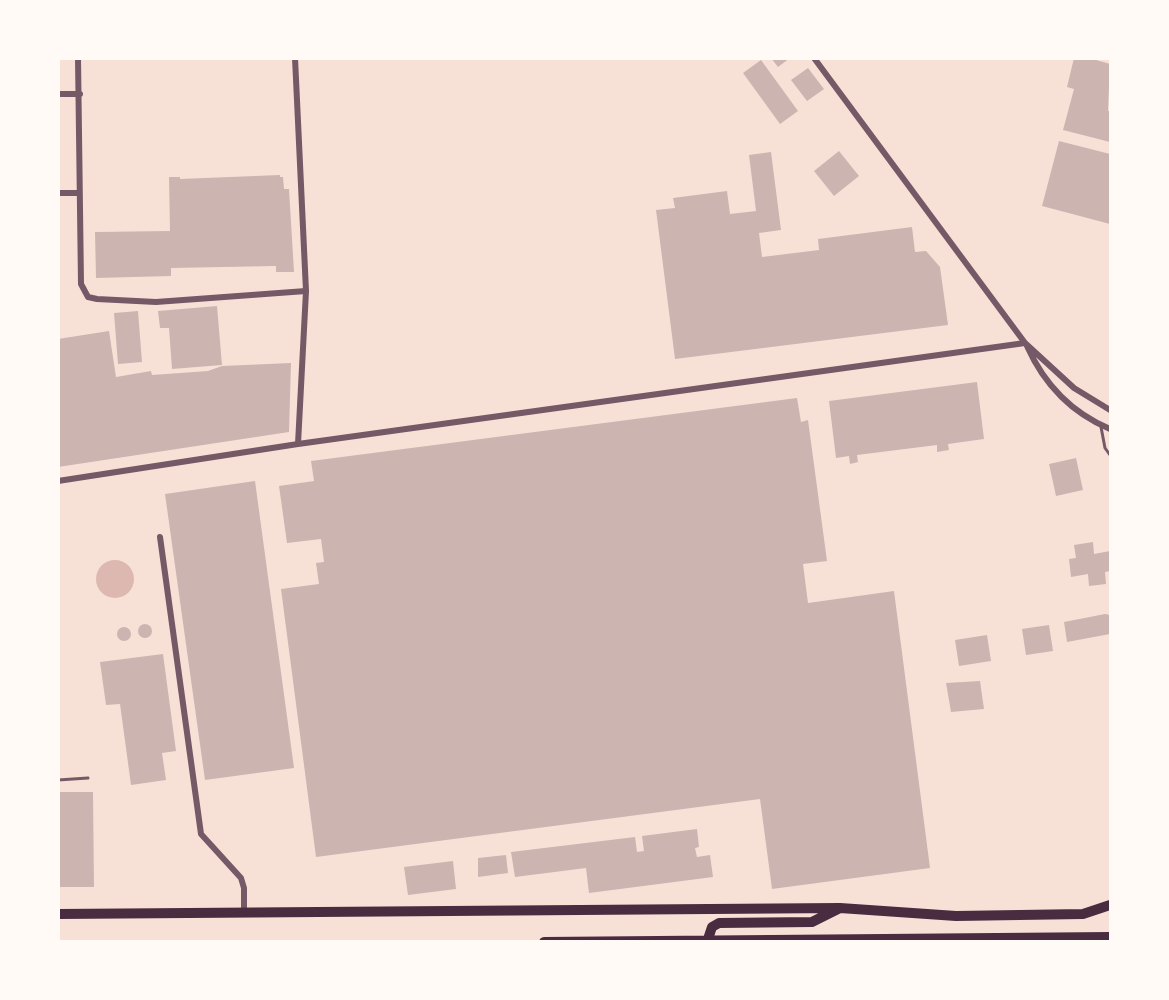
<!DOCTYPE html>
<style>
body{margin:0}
#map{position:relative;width:1169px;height:1000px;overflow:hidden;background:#f7e1d7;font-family:Jost,sans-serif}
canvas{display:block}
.frame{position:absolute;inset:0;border:60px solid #fffaf5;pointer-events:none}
</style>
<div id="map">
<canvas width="1169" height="1000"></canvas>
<div class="frame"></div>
</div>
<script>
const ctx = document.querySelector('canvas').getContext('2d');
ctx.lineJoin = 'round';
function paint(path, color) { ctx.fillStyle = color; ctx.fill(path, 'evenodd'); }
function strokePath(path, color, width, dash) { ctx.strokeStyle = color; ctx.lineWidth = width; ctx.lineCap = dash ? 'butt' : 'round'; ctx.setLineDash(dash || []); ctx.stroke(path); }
paint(new Path2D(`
 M96 579a19 19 0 1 1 38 0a19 19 0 1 1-38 0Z`), '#dcb8b0');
paint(new Path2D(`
 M771,58H790L778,67Z
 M1074,58H1089L1110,64L1108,111H1110V142L1063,130L1074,89L1067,87Z
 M761,60L798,111L780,124L743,73Z
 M808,68L824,89L807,101L791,80Z
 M1059,141L1110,154V224L1042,206Z
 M839,151L859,176L834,196L814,171Z
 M771,152L781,230L759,233L762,257L819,250L818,239L912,227L915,252L926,251L940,267L948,325L675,359L656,210L675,208L673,198L727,191L730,214L756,211L749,155Z
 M280,175V177H283L284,189H289L294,272H276V266L171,268V276L96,278L95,232L170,231L169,177H180V179Z
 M217,306L222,365L172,369L169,328H160L158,311Z
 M138,311L142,362L118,364L114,313Z
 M109,331L116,377L151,371L152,375L208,371L222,366L291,363L289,432L58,467V339Z
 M977,382L984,439L948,444L949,450L937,452V445L857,455L858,462L850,464L849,456L836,458L829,401Z
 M797,398L801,422L808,420L827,561L803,564L808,603L894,591L930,868L772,889L760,799L316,857L281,589L319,584L316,563L324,562L321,539L287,543L279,486L314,481L311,461Z
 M1076,458L1083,490L1056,496L1049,464Z
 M255,481L294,768L205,780L165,494Z
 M1093,542L1094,554L1110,551V571L1105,572L1106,584L1089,586L1088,574L1071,577L1069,559L1076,558L1074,545Z
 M1105,614L1110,615V634L1067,642L1064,622Z
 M138 631a7 7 0 1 1 14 0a7 7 0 1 1-14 0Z
 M1049,625L1053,651L1026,655L1022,629Z
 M117 634a7 7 0 1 1 14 0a7 7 0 1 1-14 0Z
 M987,635L991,661L959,666L955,640Z
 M163,654L176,751L162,753L166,780L131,785L120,704L106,705L100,662Z
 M980,681L984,709L951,712L946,683Z
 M58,792H93L94,887H58Z
 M697,829L699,847L695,848L697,857L710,855L713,877L589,893L586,868L515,877L511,852L635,837L637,852L644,851L642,836Z
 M506,855L508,873L478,877V858Z
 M453,861L456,889L408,895L404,867Z`), '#ccb4b1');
strokePath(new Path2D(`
 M1101,427L1105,448L1110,455
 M58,780L88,778`), '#755966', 3);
strokePath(new Path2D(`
 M78,58L81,284L88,297L97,299L156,302L306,291
 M295,58L306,291L298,444
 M814,58L1025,343L1074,388L1110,410
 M58,94H80
 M58,193H78
 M1027,346C1044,384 1072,413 1110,429
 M58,481L298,444L1025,343
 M160,537L201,834L241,878L244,888V913`), '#755966', 6);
strokePath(new Path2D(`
 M58,914L840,908L956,916L1083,914L1110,905
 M708,939L712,927L719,923L812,922L840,908
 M544,942L1110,937`), '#4a2c40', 10);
</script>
